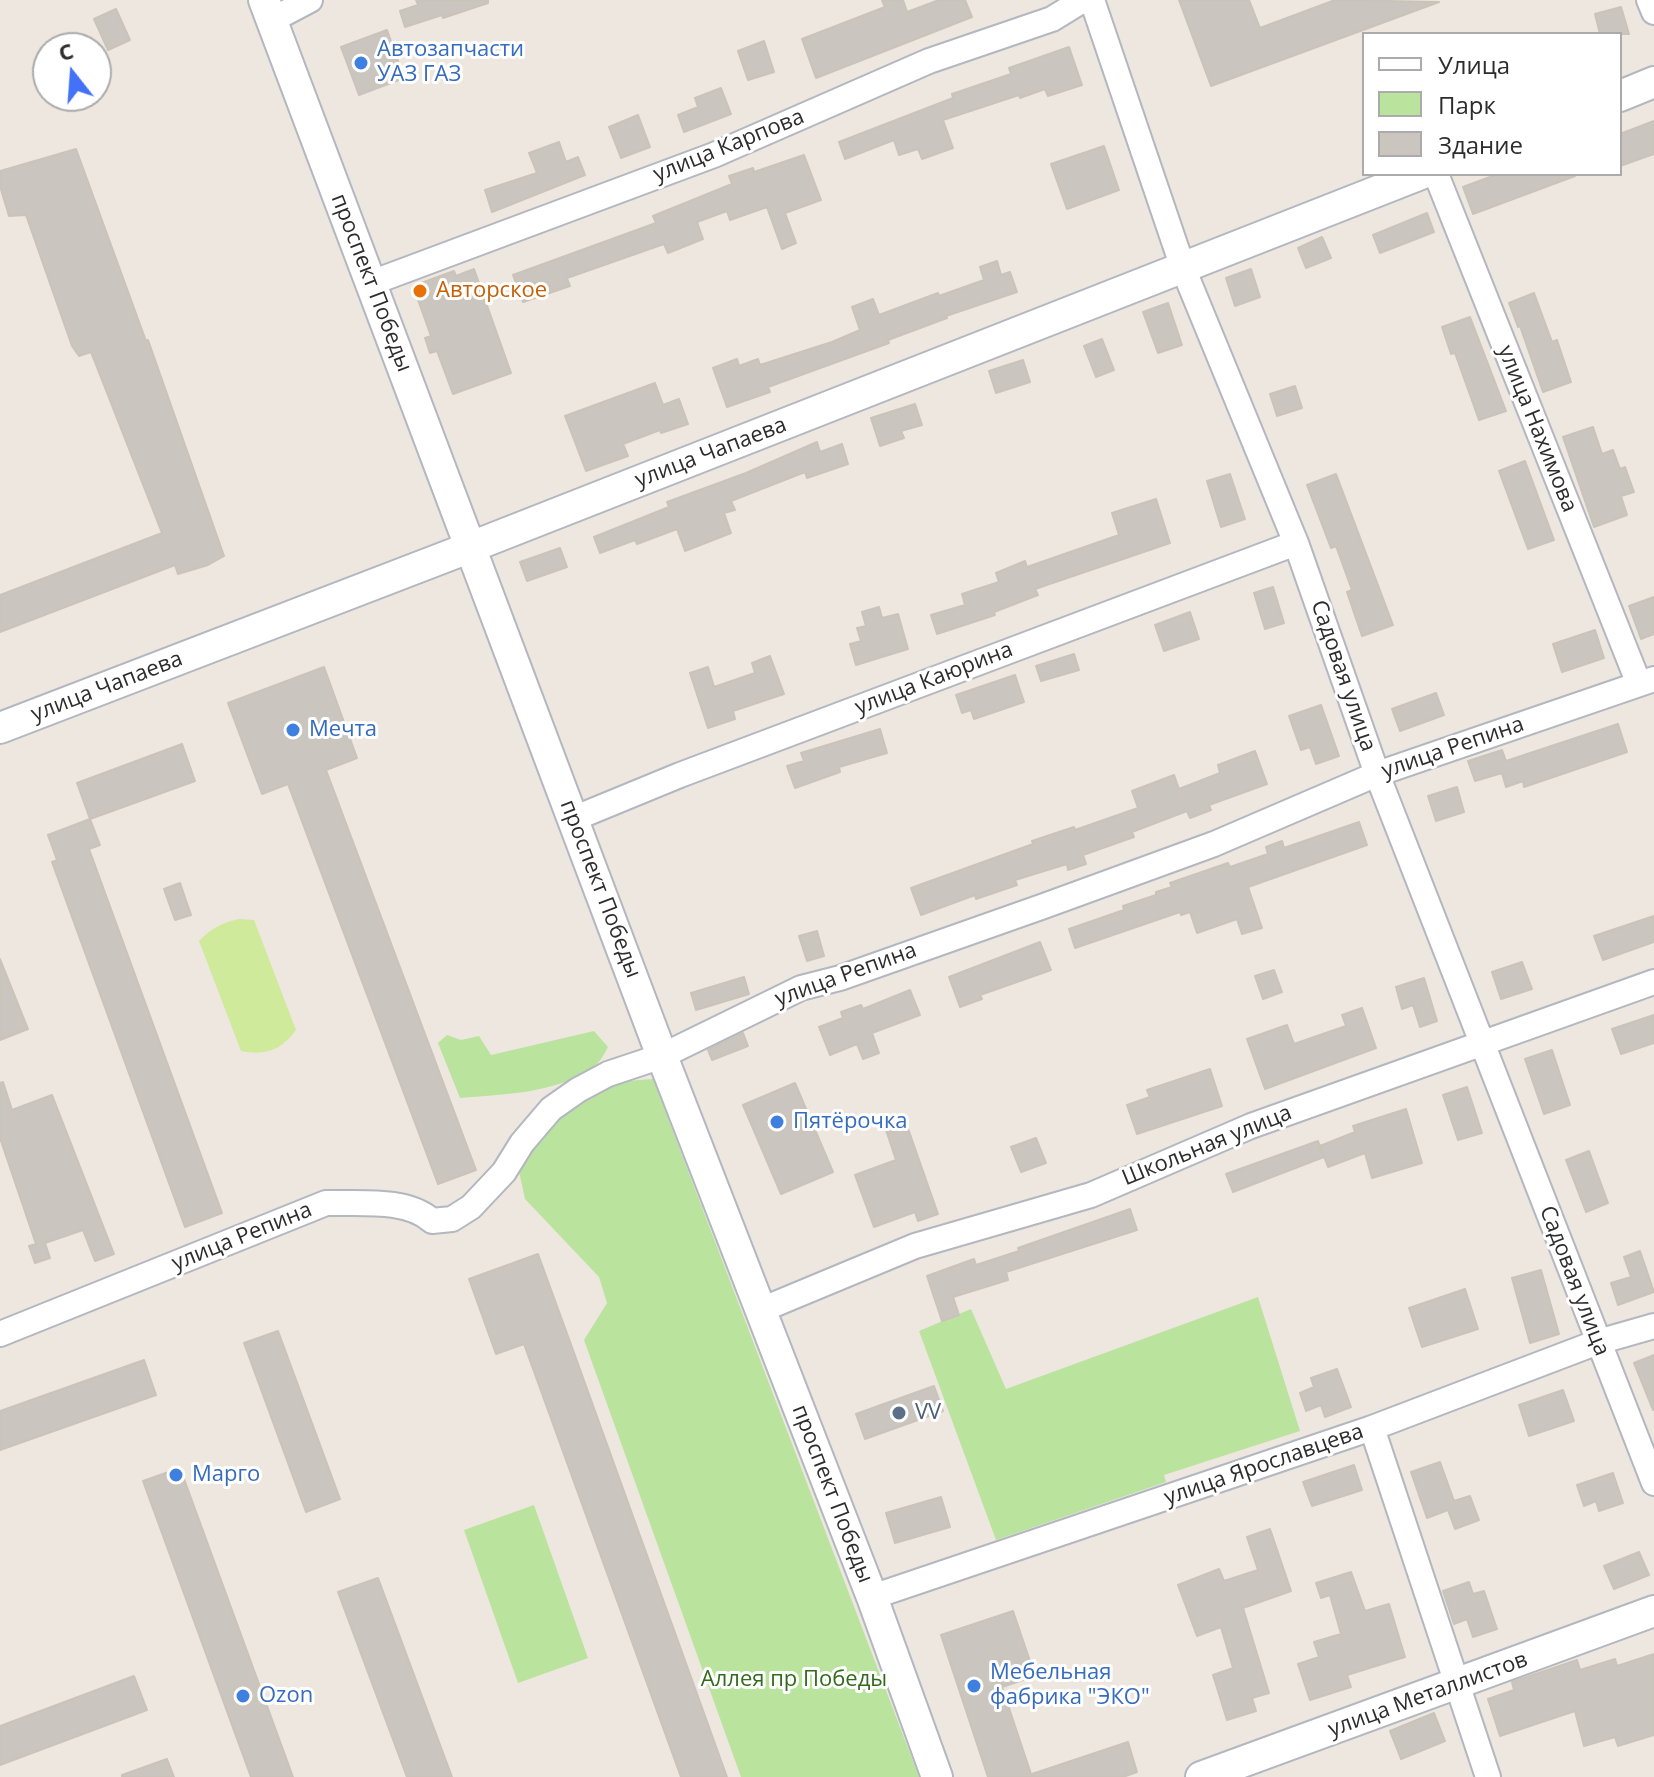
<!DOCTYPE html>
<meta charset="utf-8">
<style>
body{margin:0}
#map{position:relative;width:1654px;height:1777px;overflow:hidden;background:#eee7e0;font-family:"Open Sans",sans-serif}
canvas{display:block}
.legend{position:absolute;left:1362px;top:32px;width:260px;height:144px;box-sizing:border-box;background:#fff;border:2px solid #ababab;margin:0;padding:10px 14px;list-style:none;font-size:24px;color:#2d2d2d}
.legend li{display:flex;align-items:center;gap:16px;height:40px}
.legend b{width:40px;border:2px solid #ababab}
.north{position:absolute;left:32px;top:32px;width:80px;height:80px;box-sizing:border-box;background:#fff;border:2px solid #ababab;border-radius:50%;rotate:343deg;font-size:22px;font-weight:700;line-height:32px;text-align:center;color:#2d2d2d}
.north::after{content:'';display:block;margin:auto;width:28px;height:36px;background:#4372f8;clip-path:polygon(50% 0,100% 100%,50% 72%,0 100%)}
</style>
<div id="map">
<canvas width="1654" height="1777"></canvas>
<ul class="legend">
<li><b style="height:10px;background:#fff"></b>Улица</li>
<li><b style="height:22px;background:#bae39e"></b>Парк</li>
<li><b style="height:22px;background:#cac5be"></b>Здание</li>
</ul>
<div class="north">С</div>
</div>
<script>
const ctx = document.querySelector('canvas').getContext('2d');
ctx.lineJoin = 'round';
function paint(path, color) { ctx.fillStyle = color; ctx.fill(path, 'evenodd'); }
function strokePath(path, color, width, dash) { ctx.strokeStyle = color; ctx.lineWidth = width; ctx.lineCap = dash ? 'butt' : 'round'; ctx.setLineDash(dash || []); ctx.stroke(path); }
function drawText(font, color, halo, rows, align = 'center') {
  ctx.font = font + ' "Open Sans",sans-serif'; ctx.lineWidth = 6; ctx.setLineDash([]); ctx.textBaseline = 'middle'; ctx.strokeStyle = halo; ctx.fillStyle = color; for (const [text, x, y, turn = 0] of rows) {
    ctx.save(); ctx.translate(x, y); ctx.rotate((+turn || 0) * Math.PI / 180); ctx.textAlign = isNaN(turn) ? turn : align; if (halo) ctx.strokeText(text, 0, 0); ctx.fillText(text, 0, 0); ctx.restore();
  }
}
paint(new Path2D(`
 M594,1031L608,1047C604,1054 600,1063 593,1067C557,1094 503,1094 460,1098L438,1043L447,1035L461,1040L479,1036L491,1055Z
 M653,1079L919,1777H741L584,1340L607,1303L599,1277L525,1199L518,1167L552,1121L612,1082Z
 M1258,1297L1300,1431L1164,1475L1166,1482L996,1540L919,1331L971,1309L1006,1389Z
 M534,1505L588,1658L518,1683L464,1530Z`), '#bae39e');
paint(new Path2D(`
 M239,919L254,920L296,1030C282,1050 265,1056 241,1051L199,941C211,928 222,923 239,919Z`), '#ceea9a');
const building = new Path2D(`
 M416,0H488V3L443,18L442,15L405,27L400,11L418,5Z
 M882,0H903L907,12L939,0H965L972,17L816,78L802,39L885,7Z
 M1179,0H1249L1260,28L1335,0L1439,2L1211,86Z
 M1621,7L1629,34H1600L1595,14Z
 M116,9L130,40L108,50L94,19Z
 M387,30L404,78L359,95L341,47Z
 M764,41L774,72L748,80L738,51Z
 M1069,47L1082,85L1048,96L1045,89L1020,98L1019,95L943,120L953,148L922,159L918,149L899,155L894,140L845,159L839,142L953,98L952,94L1011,74L1009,68Z
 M721,88L731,114L684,132L678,115L698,107L695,98Z
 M638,115L650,147L621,158L609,127Z
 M1654,121V154L1620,166V134Z
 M559,142L566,162L578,157L585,175L492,212L485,190L537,173L529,153Z
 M1104,146L1119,190L1067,209L1051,164Z
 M76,149L146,341L148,340L224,556L208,565L178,574L175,565L0,632V595L162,533L91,352L79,356L72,346L26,215L9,216L0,186V171Z
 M804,155L821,200L785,213L796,243L782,249L767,207L730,220L727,211L697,222L703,239L668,253L664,244L567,278L570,286L523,302L513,275L656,223L653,216L732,184L729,176L753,168L754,172Z
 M1498,174H1574L1575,176L1473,214L1463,187Z
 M1427,213L1434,232L1380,253L1373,235Z
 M1322,237L1331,258L1306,268L1298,248Z
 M997,261L1001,275L1010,272L1017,292L946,316L947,318L888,340L889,343L768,387L770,392L727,407L713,368L737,359L739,366L758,359L760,365L832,342L860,330L852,307L873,299L879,315L938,293L939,296L984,280L980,267Z
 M474,269L511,373L453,394L437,351L430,353L425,338L431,336L413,286L454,271L456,276Z
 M1251,269L1260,297L1235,306L1226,278Z
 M1534,293L1552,342L1557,340L1571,382L1543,392L1520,326L1518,327L1509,303Z
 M1168,303L1182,345L1158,353L1143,312Z
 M1470,317L1506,411L1479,420L1455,353L1451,354L1442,327Z
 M1102,339L1114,370L1096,377L1084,346Z
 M1023,360L1030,382L996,393L989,371Z
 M655,383L663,405L679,399L688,424L661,433L660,430L623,444L628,456L586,471L565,416Z
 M1295,386L1302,408L1277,416L1270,394Z
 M915,404L922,425L901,431L904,438L880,446L871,418Z
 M1593,427L1602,454L1613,450L1620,469L1625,467L1634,492L1621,496L1627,515L1594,527L1563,437Z
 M817,442L820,452L842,444L848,464L807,478L805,472L731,501L735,510L724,513L731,533L685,551L677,529L637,544L635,540L600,553L594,537L669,507L667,502L746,473Z
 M1525,461L1554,540L1528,549L1499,471Z
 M1230,474L1245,519L1221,527L1207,481Z
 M1336,474L1393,625L1362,636L1347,592L1352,590L1336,546L1331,548L1307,485Z
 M1156,499L1170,543L1035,589L1038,595L994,612L995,615L937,634L931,615L965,605L962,594L999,582L996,573L1025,561L1027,567L1119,535L1112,513Z
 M560,548L567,567L527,581L520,562Z
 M1273,587L1284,623L1265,629L1254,593Z
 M1654,597V634L1641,639L1629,606Z
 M879,607L882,618L898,614L908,649L856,665L850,644L861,641L857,628L866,626L862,612Z
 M1190,612L1199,639L1164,651L1155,625Z
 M1595,630L1604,658L1562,672L1553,644Z
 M1074,654L1079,670L1041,681L1036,666Z
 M770,656L784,694L733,711L735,719L708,728L690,673L708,667L714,687L755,673L752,663Z
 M324,667L357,758L326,770L476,1170L438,1184L288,784L262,794L228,703Z
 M1015,675L1024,702L974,719L971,710L962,713L956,695Z
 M1436,693L1444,715L1400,731L1392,709Z
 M1321,705L1339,756L1316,764L1310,747L1301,750L1289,716Z
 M1618,724L1627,752L1524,787L1523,781L1506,787L1502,773L1475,781L1468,761L1502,750L1506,761Z
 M880,729L887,753L839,767L840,772L795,788L787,766L804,761L801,753Z
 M182,744L195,781L90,819L77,783Z
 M1255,751L1267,784L1209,805L1211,810L1190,818L1187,811L1132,832L1134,837L1083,855L1086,864L1068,870L1067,864L1015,880L1017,885L976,899L975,895L921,915L911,888L1033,844L1032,841L1074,827L1075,830L1138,808L1132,791L1174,775L1179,789L1220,773L1218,765Z
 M1457,787L1464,812L1436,821L1428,796Z
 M90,819L100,845L89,849L222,1213L185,1227L52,862L57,860L48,835Z
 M1359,822L1367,845L1248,887L1262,928L1242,934L1237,919L1197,933L1190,912L1181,915L1180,912L1075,948L1069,929L1124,910L1123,906L1156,895V892L1172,887L1170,883L1228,863L1230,867L1268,854L1266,847L1282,841L1284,848Z
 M180,883L191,915L175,920L164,889Z
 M1654,916V942L1603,960L1594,936Z
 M817,931L824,956L807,961L799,936Z
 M1040,942L1051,970L980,995L982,999L960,1007L949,977Z
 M0,959L28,1029L0,1040Z
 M1522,962L1532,989L1501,999L1492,972Z
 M1274,970L1282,992L1263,999L1255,976Z
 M744,977L749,994L696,1010L691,993Z
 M1424,978L1437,1021L1420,1027L1413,1005L1402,1009L1396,987Z
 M910,990L920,1015L872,1033L879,1053L863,1059L857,1044L830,1055L819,1027L843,1018L841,1012L861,1005L863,1009Z
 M1362,1008L1376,1048L1265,1089L1247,1039L1287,1025L1294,1044L1346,1026L1342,1015Z
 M1654,1015V1043L1621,1054L1612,1029Z
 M743,1033L748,1046L712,1060L708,1050Z
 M1552,1050L1570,1105L1544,1114L1525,1059Z
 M1210,1069L1222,1106L1137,1134L1127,1105L1150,1097L1147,1090Z
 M3,1082L12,1110L52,1095L114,1254L95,1261L83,1230L45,1243L50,1258L35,1263L29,1246L36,1244L0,1138V1083Z
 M795,1083L833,1172L781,1194L743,1105Z
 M1467,1087L1482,1133L1458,1140L1443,1095Z
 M1406,1109L1422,1163L1372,1178L1365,1153L1328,1167L1320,1146L1355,1132L1353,1126Z
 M905,1120L938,1214L918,1221L915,1212L874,1227L855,1175L896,1160L885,1127Z
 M1036,1138L1046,1163L1021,1172L1011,1147Z
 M1318,1141L1324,1157L1233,1192L1226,1174Z
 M1589,1151L1608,1203L1586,1212L1566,1160Z
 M1130,1209L1137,1230L1006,1272L1008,1280L953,1297L959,1315L942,1321L927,1276L974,1259L976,1265L1019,1251L1018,1248Z
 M1640,1251L1654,1292L1618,1305L1611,1283L1631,1277L1624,1257Z
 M538,1254L573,1350L727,1777H681L524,1344L496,1354L469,1279Z
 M1541,1270L1559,1334L1530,1343L1512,1278Z
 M1465,1289L1478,1329L1422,1347L1409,1308Z
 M278,1331L340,1499L306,1512L244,1343Z
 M1654,1355V1410H1653L1634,1363Z
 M144,1360L156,1395L0,1450V1411Z
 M1337,1369L1351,1407L1325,1417L1321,1405L1306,1411L1300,1393L1314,1387L1311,1378Z
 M934,1386L943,1411L865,1439L856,1414Z
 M1563,1390L1574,1421L1529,1436L1519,1405Z
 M1440,1462L1454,1501L1470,1496L1479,1520L1455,1529L1448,1510L1427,1518L1411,1472Z
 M1354,1465L1362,1490L1312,1506L1303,1482Z
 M180,1468L293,1777H251L143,1481Z
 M1613,1473L1623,1503L1599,1511L1596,1501L1584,1506L1577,1485Z
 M941,1497L950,1527L895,1543L886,1513Z
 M1270,1529L1291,1591L1243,1608L1269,1693L1252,1698L1256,1711L1227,1720L1213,1675L1233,1668L1221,1627L1197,1636L1178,1585L1219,1569L1224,1581L1258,1570L1247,1537Z
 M1639,1552L1649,1575L1614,1589L1604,1566Z
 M1351,1572L1365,1611L1389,1604L1405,1657L1347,1675L1351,1687L1310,1700L1298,1664L1319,1657L1314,1642L1341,1634L1330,1595L1321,1598L1316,1583Z
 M378,1578L452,1777H407L338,1592Z
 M1469,1582L1473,1594L1484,1591L1497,1629L1473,1637L1467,1619L1454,1624L1443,1591Z
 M1013,1611L1035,1676L1002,1687L1032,1777H988L941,1635Z
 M1654,1654V1735L1618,1746L1615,1737L1584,1746L1575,1711L1500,1736L1488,1699L1514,1690L1512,1682L1577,1660L1580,1670L1615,1659L1617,1666Z
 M134,1676L147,1710L0,1765V1726Z
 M1434,1713L1445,1741L1401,1759L1390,1731Z
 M1128,1742L1137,1772L1123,1777H1033L1032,1774Z
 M167,1759L174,1777H122V1775Z`);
paint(building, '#cac5be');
strokePath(building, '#cac3b9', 2);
const minor = new Path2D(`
 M1092,0L1183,268L1296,543L1377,774L1654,1483
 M1649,0L1654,12
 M272,20L310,0
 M1436,174L1639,684
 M371,283L714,155L929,61L1052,19L1083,0
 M573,819L680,775L1296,543
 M761,1310L915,1246L1091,1195L1251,1126L1654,982
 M0,1334L326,1203C359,1204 407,1198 432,1221L452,1219L471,1207L504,1172L522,1143L551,1109L578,1090L608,1074L662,1056L801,988L840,978L1044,906L1214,844L1377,774L1654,679
 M1372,1428L1488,1777
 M872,1597L1372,1428L1598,1342L1654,1326`);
const tertiary = new Path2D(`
 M264,0L662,1056L872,1597L937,1777
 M1620,96L1654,82
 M0,728L471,547L1421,174
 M1201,1777L1654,1611`);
strokePath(minor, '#b3b7c0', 28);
strokePath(tertiary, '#b3b7c0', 34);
strokePath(minor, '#fff', 24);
strokePath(tertiary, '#fff', 30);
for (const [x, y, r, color] of [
 [361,63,8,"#3f7fe0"],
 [420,291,8,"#e8710a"],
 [293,730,8,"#3f7fe0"],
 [777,1122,8,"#3f7fe0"],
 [899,1413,8,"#5c6f8a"],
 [176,1475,8,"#3f7fe0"],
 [974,1686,8,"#3f7fe0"],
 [243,1696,8,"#3f7fe0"]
]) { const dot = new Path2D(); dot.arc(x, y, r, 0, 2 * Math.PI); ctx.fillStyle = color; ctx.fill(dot); strokePath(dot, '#fff', 3); }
drawText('22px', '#366cbe', '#fff', [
 ["Автозапчасти",377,50],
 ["УАЗ ГАЗ",377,75],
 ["Мечта",309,730],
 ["Пятёрочка",793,1122],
 ["Марго",192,1475],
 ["Мебельная",990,1673],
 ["фабрика \"ЭКО\"",990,1698],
 ["Ozon",259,1696]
], 'left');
drawText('22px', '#2d2d2d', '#fff', [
 ["улица Карпова",729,146,-22],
 ["проспект Победы",371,283,69],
 ["улица Нахимова",1537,429,68],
 ["улица Чапаева",711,453,-21],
 ["Садовая улица",1343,676,71],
 ["улица Каюрина",934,679,-21],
 ["улица Чапаева",107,687,-21],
 ["улица Репина",1453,748,-19],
 ["проспект Победы",600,889,69],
 ["улица Репина",846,975,-20],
 ["Школьная улица",1207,1146,-22],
 ["улица Репина",242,1237,-22],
 ["Садовая улица",1574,1281,69],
 ["улица Ярославцева",1264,1465,-19],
 ["проспект Победы",832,1494,69],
 ["улица Металлистов",1428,1695,-20]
]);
drawText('22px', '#c56008', '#fff', [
 ["Авторское",436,291]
], 'left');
drawText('22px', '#4e5e75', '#fff', [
 ["VV",915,1413]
], 'left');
drawText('22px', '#326b1c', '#fff', [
 ["Аллея пр Победы",794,1680]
]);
</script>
